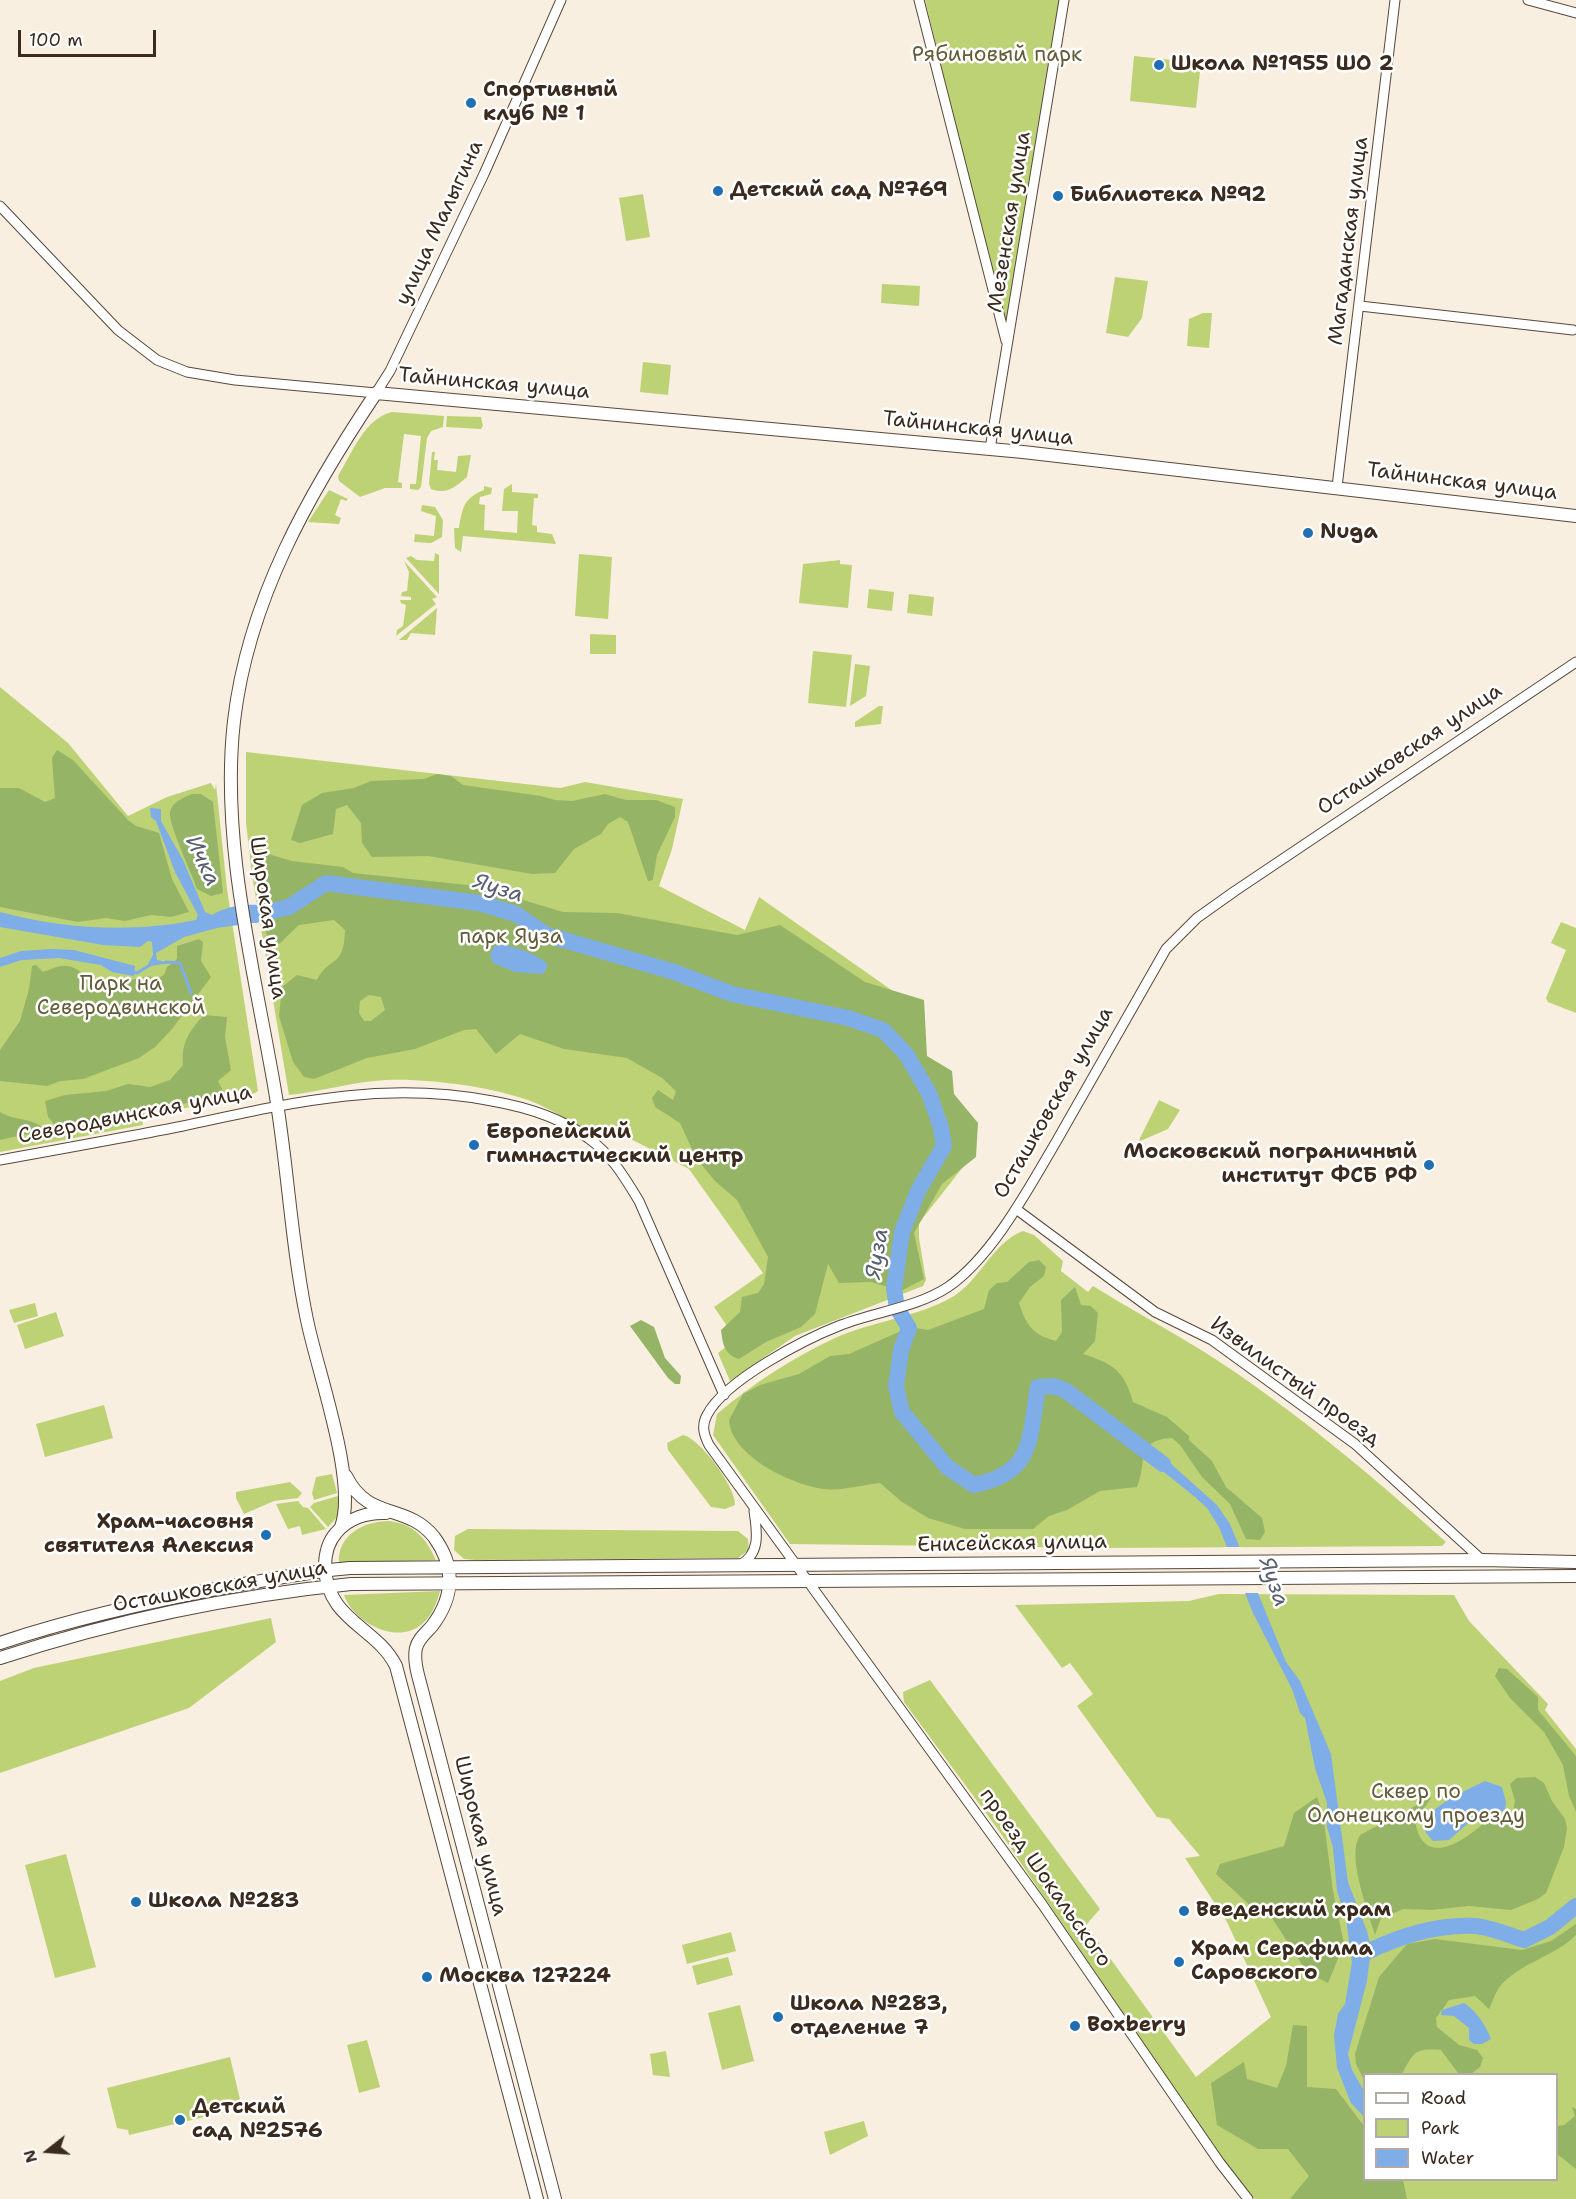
<!DOCTYPE html>
<meta charset="utf-8">
<style>
body{margin:0}
#map{position:relative;width:1576px;height:2199px;overflow:hidden;background:#f8efe0;font-family:"Shantell Sans",sans-serif}
canvas{display:block}
.legend{position:absolute;left:1363px;top:2073px;width:195px;height:108px;box-sizing:border-box;background:#fff;border:2px solid #b1aaa5;margin:0;padding:8px 10px;list-style:none;font-size:18px;color:#3b2a1e}
.legend li{display:flex;align-items:center;gap:12px;height:30px}
.legend b{width:30px;border:2px solid #b1aaa5}
.north{position:absolute;left:18px;top:2121px;width:60px;height:60px;-webkit-text-stroke:4px #fff;paint-order:stroke;rotate:253deg;font-size:16px;font-weight:700;line-height:24px;text-align:center;color:#3b2a1e}
.north::after{content:'';display:block;margin:auto;width:21px;height:27px;background:#3b2a1e;clip-path:polygon(50% 0,100% 100%,50% 72%,0 100%)}
.scale{position:absolute;left:18px;top:30px;width:138px;height:27px;box-sizing:border-box;border:3px solid #3b2a1e;border-top:0;padding-left:8px;font-size:18px;line-height:21px;white-space:nowrap;color:#3b2a1e;-webkit-text-stroke:4px #fff;paint-order:stroke}
</style>
<div id="map">
<canvas width="1576" height="2199"></canvas>
<ul class="legend">
<li><b style="height:8px;background:#fff"></b>Road</li>
<li><b style="height:16px;background:#bdd275"></b>Park</li>
<li><b style="height:16px;background:#7eade8"></b>Water</li>
</ul>
<div class="north">N</div>
<div class="scale">100 m</div>
</div>
<script>
const ctx = document.querySelector('canvas').getContext('2d');
ctx.lineJoin = 'round';
function paint(path, color) { ctx.fillStyle = color; ctx.fill(path, 'evenodd'); }
function strokePath(path, color, width, dash) { ctx.strokeStyle = color; ctx.lineWidth = width; ctx.lineCap = dash ? 'butt' : 'round'; ctx.setLineDash(dash || []); ctx.stroke(path); }
function drawText(font, color, halo, rows, align = 'center') {
  ctx.font = font + ' "Shantell Sans",sans-serif'; ctx.lineWidth = 5; ctx.setLineDash([]); ctx.textBaseline = 'middle'; ctx.strokeStyle = halo; ctx.fillStyle = color; for (const [text, x, y, turn = 0] of rows) {
    ctx.save(); ctx.translate(x, y); ctx.rotate((+turn || 0) * Math.PI / 180); ctx.textAlign = isNaN(turn) ? turn : align; if (halo) ctx.strokeText(text, 0, 0); ctx.fillText(text, 0, 0); ctx.restore();
  }
}
paint(new Path2D(`
 M925,0H1062L1007,332Z
 M1134,56L1201,63L1196,108L1130,101Z
 M643,194L650,237L626,241L619,198Z
 M1115,277L1148,281L1142,318L1128,337L1106,333Z
 M882,284L920,286L919,306L881,303Z
 M1203,313H1212L1209,348L1187,346L1189,319Z
 M643,362L671,365L668,395L640,392Z
 M392,412L444,416L443,427L431,431L427,438L421,487L418,490L410,489V484H416L421,436L404,434L398,482L402,483V488H385L360,497L339,481L338,476C352,453 365,418 392,412Z
 M447,416L481,417L483,426L481,429L446,427Z
 M432,452H435L434,460H438L437,470L456,472L458,456L471,455L467,477C455,487 447,495 431,489L429,484Z
 M512,484V492L538,494V498H534L532,525L537,526V532L552,534L556,544L463,536L461,552L455,548L454,528H459C462,508 464,498 484,490V486L492,488L491,494L480,497L479,504L485,505L484,530L517,533L518,511H502L504,489Z
 M329,490L348,499L346,501L341,499L335,515L341,518L339,524L308,522Z
 M422,505L435,507L443,520L442,537L431,543L414,542L415,534L434,536L436,516L421,511Z
 M435,553L439,555V594L406,558L411,556L417,560L434,561Z
 M579,554L612,557L608,619L575,616Z
 M840,560V564L852,565L848,608L799,603L803,564Z
 M404,561L437,597L432,599L436,604L396,636L397,630L403,626L406,605L401,603L400,600H411V597L401,596L402,592L407,591L409,572Z
 M869,589L894,592L892,611L867,608Z
 M909,594L934,597L932,616L907,613Z
 M437,608L435,635L411,633L407,640H399Z
 M590,634L616,635V654H590Z
 M813,651L852,655L846,707L808,703Z
 M855,664L870,666L866,696L850,706Z
 M0,687L68,743L128,816L167,797L211,783L215,790L216,784L227,889L258,1091L250,1096L142,1116L143,1125L0,1152Z
 M879,706H883L881,724L855,727V722Z
 M246,752L560,788L585,782L683,799L672,849L659,886L745,930L759,897L900,996L913,1068L965,1126L963,1167L919,1223V1238L926,1280L923,1286L795,1336L730,1381L718,1353L736,1339L714,1307L763,1273L689,1169L623,1135L615,1140C584,1133 558,1111 528,1100C489,1086 415,1076 374,1081C345,1084 318,1092 289,1095L252,875L246,823Z
 M1561,922L1576,928V1013L1548,1002L1546,998L1566,950L1551,943Z
 M1159,1100L1180,1110L1168,1129L1138,1142Z
 M1023,1231L1034,1235L1063,1261L1061,1271L1088,1292L1093,1286C1130,1309 1169,1330 1206,1353C1292,1408 1370,1474 1446,1542L1442,1546L1108,1548L790,1544L713,1435L717,1414C751,1385 792,1358 833,1339C871,1321 917,1318 954,1296C981,1279 993,1242 1023,1231Z
 M35,1303L38,1316L14,1323L9,1310Z
 M56,1312L64,1336L25,1349L17,1325Z
 M104,1405L113,1438L45,1457L36,1424Z
 M683,1435C700,1438 737,1489 735,1505L725,1509L711,1507L668,1450L667,1443Z
 M332,1474L337,1493L314,1500L312,1493L316,1477Z
 M290,1482L302,1493L298,1498L274,1501L244,1514L236,1498V1492Z
 M338,1496L340,1514L328,1527L310,1507L314,1503Z
 M298,1501L303,1507L308,1508L326,1529L302,1535L300,1526L288,1529L276,1504Z
 M389,1521C414,1524 426,1538 436,1560L339,1563C337,1535 364,1521 389,1521Z
 M468,1529L738,1531L748,1539L749,1550L738,1558L475,1560L464,1559L454,1550L455,1536Z
 M440,1591C437,1602 432,1616 422,1624C397,1646 353,1622 344,1595Z
 M1219,1594L1454,1595L1469,1621L1548,1704L1545,1710L1576,1749V2199H1255L1219,2154L997,1828L904,1702L903,1692L930,1680L1100,1909L1086,1925L1196,2077L1271,2017L1227,1922L1185,1858L1200,1856L1169,1819L1157,1817L1077,1706L1093,1694L1070,1663L1062,1668L1015,1605L1189,1601ZM1364,2074H1556V2180H1364Z
 M271,1618L276,1642L189,1708L0,1773V1681L34,1668Z
 M66,1854L96,1967L55,1978L25,1865Z
 M731,1932L736,1951L687,1964L682,1945Z
 M728,1957L733,1975L697,1985L692,1966Z
 M740,2005L754,2061L722,2070L708,2013Z
 M367,2040L380,2087L359,2093L347,2045Z
 M666,2051L670,2077L653,2075L650,2054Z
 M230,2057L242,2108L129,2135L128,2130L117,2128L107,2088Z
 M864,2121L868,2136L830,2155L824,2132Z`), '#bdd275');
paint(new Path2D(`
 M57,750L73,760L128,820L136,826L159,833L172,879L189,912L171,917L151,915L125,921L106,918L78,922L0,907V788H19L45,802L55,798L52,758Z
 M437,774L451,776L463,785L541,796L555,800L572,801L605,794L626,800H656L675,807V817L657,855L653,880L648,881L628,822L620,817L608,824L601,834L574,849L555,873L532,874L428,856L372,857L362,843L361,823L347,805L336,809L333,834L300,843L291,840L302,805L322,793L354,788L371,781L424,779Z
 M192,794H201L213,802L223,893L211,896L197,889C192,873 168,824 170,812C172,802 183,798 192,794Z
 M265,853L292,861L343,867L353,873L477,886L563,912L617,913L737,935L780,925L865,982L924,1000L927,1056L952,1071L954,1094L978,1123L976,1157L942,1184L914,1233L924,1279L901,1291L871,1282L839,1283L828,1264L815,1314L801,1327L766,1342L739,1359C724,1354 723,1345 721,1330L740,1312L742,1297L758,1293L764,1284L768,1257L737,1200L715,1181L696,1158L680,1123L655,1107L652,1098L658,1090L673,1100L676,1091L662,1078L627,1058L564,1049L520,1034L496,1054L476,1029L464,1030L415,1049L367,1058L314,1079L304,1077L293,1062L279,1016L282,987L297,975L317,980C330,955 344,969 345,930L334,920L299,925L277,946L268,941L255,880ZM369,995L381,997L385,1010L371,1021H364L359,1013L360,1001Z
 M199,939L203,942L201,961L211,977L172,1029L155,1047L139,1058L83,1079L61,1081L47,1086L0,1081V1050L20,1021L29,989L32,966L36,965L43,972C50,970 58,965 66,966C75,966 79,972 87,976C104,984 131,981 148,976L157,979L164,975L167,967L177,959V946Z
 M204,1015L227,1017L225,1037L231,1070L218,1081L224,1093L221,1099L163,1106L58,1129L48,1117L45,1101L65,1095L106,1091L128,1084L150,1087L170,1080L183,1065C181,1043 189,1031 204,1015Z
 M0,1112C14,1121 29,1117 42,1127L36,1132L0,1140Z
 M1039,1260L1046,1267L1044,1276L1030,1287L1019,1303C1026,1325 1033,1335 1056,1341L1062,1332L1061,1300L1075,1287L1081,1305L1091,1306L1098,1313L1095,1341L1083,1354C1113,1364 1124,1370 1133,1402L1167,1417L1189,1436V1440L1212,1461L1226,1487L1262,1518L1265,1532L1260,1540L1246,1539L1230,1504L1202,1477L1180,1445L1172,1438C1134,1440 1148,1463 1137,1487L1100,1491L1067,1510L1049,1516L1033,1529H965L928,1518L902,1502L880,1483C863,1485 841,1491 824,1489C792,1485 731,1456 729,1420L743,1394L760,1385L799,1374L830,1356L849,1354L910,1327L928,1330L984,1309L989,1290L997,1283L1007,1282L1029,1262Z
 M641,1320L654,1327L665,1358L681,1376L680,1384H675L668,1378L630,1326Z
 M1499,1668L1507,1669L1538,1697V1710L1576,1756V1812L1569,1796L1563,1765L1544,1732L1510,1698L1495,1676Z
 M1535,1777L1544,1783L1552,1801L1565,1819L1567,1828L1564,1847L1546,1893L1538,1899L1511,1910L1469,1906L1432,1910L1404,1909L1381,1918L1375,1935C1368,1911 1346,1855 1360,1835L1432,1797L1415,1821C1423,1869 1463,1842 1485,1822L1503,1824L1511,1820L1515,1801L1510,1784L1517,1778Z
 M1317,1797L1323,1814L1333,1891L1344,1944L1328,1983L1307,1972L1272,1918L1256,1911L1216,1874L1220,1864L1284,1846L1294,1813Z
 M1576,1924V1935C1555,1956 1523,1962 1502,1984C1496,1990 1493,2001 1489,2009L1475,1996L1449,2000L1436,2018L1437,2027L1459,2045L1477,2050L1483,2058L1480,2067L1471,2074L1458,2073L1441,2050C1414,2048 1414,2052 1402,2074H1364V2080L1356,2064L1355,2054L1379,1977L1407,1944L1435,1939L1522,1950L1551,1941Z
 M1293,2025L1307,2026V2087L1336,2089L1364,2126V2180H1403L1407,2199H1290L1309,2176L1288,2149H1258L1217,2125L1211,2083L1244,2062L1247,2079L1277,2088L1286,2066Z
 M1572,2107L1576,2109V2169L1557,2154V2126L1564,2125L1575,2116Z`), '#96b466');
paint(new Path2D(`
 M150,808L161,809V821L183,860L205,912L212,915C228,904 260,901 277,910L266,921L217,928L184,937L156,953L157,960L170,963L150,966H147L153,955L152,942L148,941L140,947L103,945L0,927V912C63,929 132,933 196,920L198,915L175,872L156,821L151,817Z
 M503,945C520,948 533,953 547,963V968L543,974L515,972L493,963L490,955L494,946Z
 M52,949L74,950L135,966L134,976L112,972L101,965L59,958L22,960L0,967V958L21,951Z
 M1152,1447L1217,1505L1230,1524L1286,1662L1300,1681L1331,1754L1348,1882L1367,1931L1371,1948L1367,1981L1348,2054L1352,2070L1364,2091V2117L1351,2103L1337,2068L1334,2035L1338,2014L1345,2004L1352,1962L1346,1919L1337,1891L1333,1848L1327,1827V1803L1315,1768L1305,1718L1300,1713L1292,1689L1253,1613L1219,1527L1207,1508L1195,1497L1144,1456Z
 M1485,1781L1502,1787L1506,1802L1505,1811H1482L1449,1840L1433,1841L1426,1833L1424,1817L1452,1797Z
 M1464,2003C1477,2012 1485,2024 1491,2039L1482,2044H1474L1469,2040V2028L1454,2016L1441,2015L1442,2010Z`), '#7eade8');
paint(new Path2D(`
 M1223,1547H1244L1262,1593H1242Z`), '#f8efe0');
strokePath(new Path2D(`
 M166,962L180,963L191,993
 M133,972L137,973L150,965`), '#7eade8', 3);
strokePath(new Path2D(`
 M255,915L289,907L326,883L479,903L516,914L547,935L674,972L732,994L848,1018L883,1030L906,1054L929,1093L941,1128L944,1146L918,1191L902,1232L894,1289L897,1308L909,1328L901,1350L896,1387L902,1412L947,1467L974,1485C1035,1473 1029,1438 1038,1387L1053,1386L1065,1390L1163,1464
 M1363,1954C1397,1937 1435,1924 1475,1926C1490,1927 1509,1935 1524,1940L1550,1927L1576,1906`), '#7eade8', 16);
const minor = new Path2D(`
 M919,0L1006,341
 M1528,0L1576,13
 M0,206L118,330L157,360L187,372L235,380L376,393L390,371L484,174L561,0
 M1360,306L1573,330
 M990,449L1064,0
 M1337,487L1395,0
 M0,1160C61,1149 122,1138 183,1126C290,1103 382,1080 492,1101C526,1107 560,1117 588,1138C611,1154 625,1178 639,1201L724,1395
 M1016,1209L1155,1312L1212,1340L1355,1444L1482,1560
 M740,1565C761,1553 757,1532 754,1511
 M1248,2199L1220,2163L1042,1904L709,1445C704,1435 701,1426 707,1415C725,1380 805,1339 841,1325C875,1312 918,1307 948,1287C992,1257 1029,1188 1056,1142C1093,1078 1129,1013 1166,949L1197,918L1235,891L1576,662`);
const major = new Path2D(`
 M346,1476C368,1521 407,1503 434,1537C456,1567 454,1597 432,1626C426,1633 418,1639 416,1648C414,1657 416,1667 418,1675L555,2199
 M386,1513C368,1512 348,1518 336,1533C328,1542 325,1555 325,1567C327,1621 376,1626 396,1666L537,2199
 M341,1527C358,1482 317,1370 307,1320C291,1244 288,1167 275,1091C255,973 220,842 234,721C248,600 309,493 376,393L1023,452L1576,516
 M0,1643C77,1617 156,1600 237,1585C274,1579 312,1571 350,1568L1482,1560L1576,1562
 M0,1658C113,1621 232,1596 351,1584L1576,1576`);
strokePath(minor, '#57483b', 11);
strokePath(major, '#57483b', 14);
strokePath(minor, '#fff', 9);
strokePath(major, '#fff', 12);
for (const [x, y, r, color] of [
 [1159,65,6,"#1f6fb2"],
 [471,103,6,"#1f6fb2"],
 [718,191,6,"#1f6fb2"],
 [1058,196,6,"#1f6fb2"],
 [1308,533,6,"#1f6fb2"],
 [474,1145,6,"#1f6fb2"],
 [1429,1165,6,"#1f6fb2"],
 [266,1535,6,"#1f6fb2"],
 [136,1902,6,"#1f6fb2"],
 [1184,1911,6,"#1f6fb2"],
 [1179,1962,6,"#1f6fb2"],
 [427,1977,6,"#1f6fb2"],
 [778,2017,6,"#1f6fb2"],
 [1075,2026,6,"#1f6fb2"],
 [180,2120,6,"#1f6fb2"]
]) { const dot = new Path2D(); dot.arc(x, y, r, 0, 2 * Math.PI); ctx.fillStyle = color; ctx.fill(dot); strokePath(dot, '#fff', 2); }
drawText('21px', '#625c38', '#fff', [
 ["Рябиновый парк",997,56],
 ["парк Яуза",511,938],
 ["Парк на",121,985],
 ["Северодвинской",121,1009],
 ["Сквер по",1416,1793],
 ["Олонецкому проезду",1416,1817]
]);
drawText('bold 21px', '#3b2a1e', '#fff', [
 ["Школа №1955 ШО 2",1171,65],
 ["Спортивный",483,91],
 ["клуб № 1",483,115],
 ["Детский сад №769",730,191],
 ["Библиотека №92",1070,196],
 ["Nuga",1320,533],
 ["Европейский",486,1133],
 ["гимнастический центр",486,1157],
 ["Московский пограничный",1417,1153,"right"],
 ["институт ФСБ РФ",1417,1177,"right"],
 ["Храм-часовня",254,1523,"right"],
 ["святителя Алексия",254,1547,"right"],
 ["Школа №283",148,1902],
 ["Введенский храм",1196,1911],
 ["Храм Серафима",1191,1950],
 ["Саровского",1191,1974],
 ["Москва 127224",439,1977],
 ["Школа №283,",790,2005],
 ["отделение 7",790,2029],
 ["Boxberry",1087,2026],
 ["Детский",192,2108],
 ["сад №2576",192,2132]
], 'left');
drawText('21px', '#3b2a1e', '#fff', [
 ["Мезенская улица",1010,222,-81],
 ["улица Малыгина",440,223,-65],
 ["Магаданская улица",1349,241,-83],
 ["Тайнинская улица",494,384,5],
 ["Тайнинская улица",978,429,6],
 ["Тайнинская улица",1462,482,7],
 ["Осташковская улица",1410,750,-34],
 ["Широкая улица",267,918,82],
 ["Осташковская улица",1054,1103,-60],
 ["Северодвинская улица",135,1115,-11],
 ["Извилистый проезд",1295,1382,36],
 ["Енисейская улица",1012,1544,-1],
 ["Осташковская улица",220,1587,-10],
 ["Широкая улица",480,1836,76],
 ["проезд Шокальского",1045,1878,55]
]);
drawText('italic 22px', '#565e6f', '#fff', [
 ["Ичка",202,861,65],
 ["Яуза",498,889,17],
 ["Яуза",878,1254,-81],
 ["Яуза",1273,1582,70]
]);
</script>
